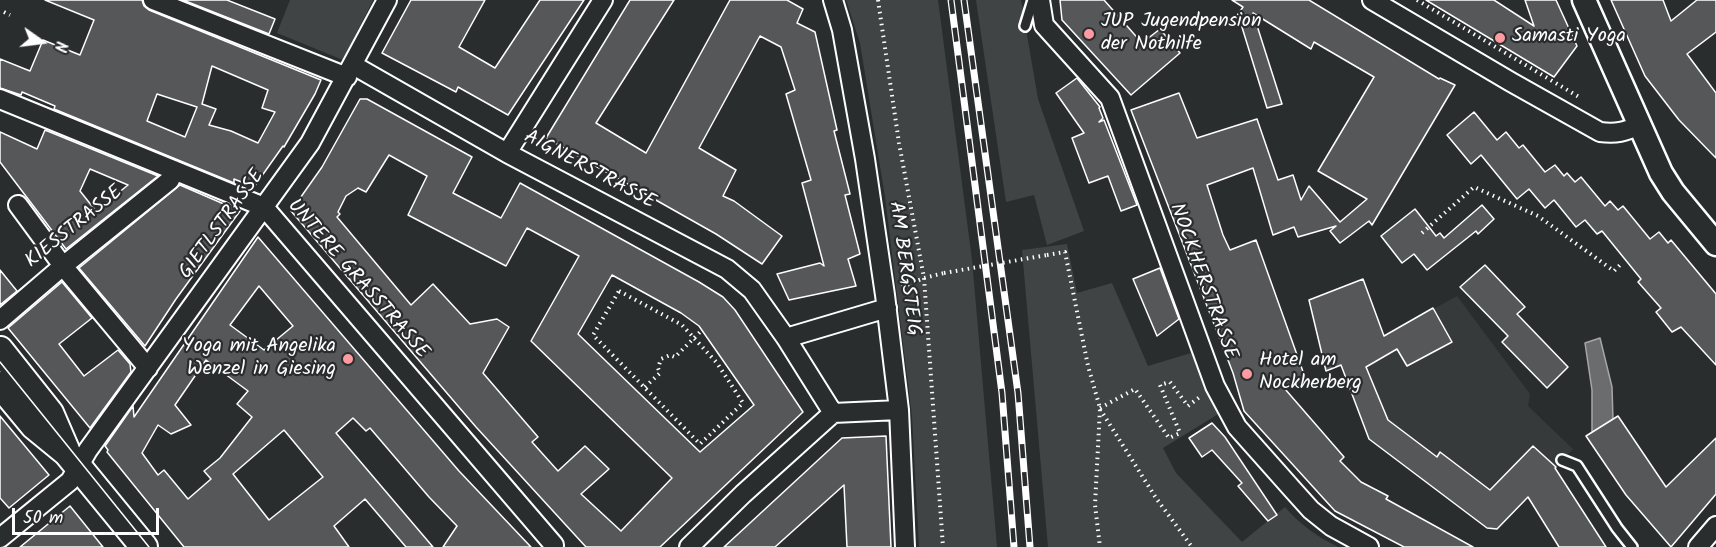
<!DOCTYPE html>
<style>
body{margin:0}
#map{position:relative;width:1716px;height:547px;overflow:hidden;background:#2a2d2e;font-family:Kalam,sans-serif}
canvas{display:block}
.north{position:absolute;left:12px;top:12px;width:60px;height:60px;-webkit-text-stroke:4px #2a2d2e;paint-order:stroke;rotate:104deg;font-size:16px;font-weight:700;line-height:24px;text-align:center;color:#fff}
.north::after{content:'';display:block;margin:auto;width:21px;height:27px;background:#fff;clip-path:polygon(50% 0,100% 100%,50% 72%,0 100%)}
.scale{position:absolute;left:12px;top:508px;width:147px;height:27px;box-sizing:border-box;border:3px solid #fff;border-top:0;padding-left:8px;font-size:18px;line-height:21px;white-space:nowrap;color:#fff;-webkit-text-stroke:4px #2a2d2e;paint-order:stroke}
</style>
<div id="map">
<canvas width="1716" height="547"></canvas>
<div class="north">N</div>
<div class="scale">50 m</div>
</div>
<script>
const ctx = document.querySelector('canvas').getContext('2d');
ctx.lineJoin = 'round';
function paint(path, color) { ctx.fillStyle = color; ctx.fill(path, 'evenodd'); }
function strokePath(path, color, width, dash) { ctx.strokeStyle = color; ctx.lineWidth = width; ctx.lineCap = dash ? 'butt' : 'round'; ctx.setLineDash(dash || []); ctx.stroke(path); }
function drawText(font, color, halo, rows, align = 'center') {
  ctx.font = font + ' Kalam,sans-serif'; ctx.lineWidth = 4.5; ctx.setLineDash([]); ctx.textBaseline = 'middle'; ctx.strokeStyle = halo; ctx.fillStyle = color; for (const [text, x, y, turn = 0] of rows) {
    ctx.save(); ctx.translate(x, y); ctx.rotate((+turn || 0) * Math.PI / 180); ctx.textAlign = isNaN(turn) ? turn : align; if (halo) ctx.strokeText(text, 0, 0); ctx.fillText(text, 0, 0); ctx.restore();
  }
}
paint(new Path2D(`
 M1457,296L1530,394L1528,406L1573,449L1497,529L1487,528L1369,439L1340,361Z`), '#373a3b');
paint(new Path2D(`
 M290,0H373L343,60L277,33Z
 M846,0H938L972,260L997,547H919L912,416L885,197L860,43Z
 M976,0H1021L1038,99L1084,231L1047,245L1034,195L1006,202Z
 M1067,244L1077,293L1112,283L1148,366L1191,353L1220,413L1163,448L1176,473L1242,542L1285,507C1299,524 1318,537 1338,547H1048L1022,250Z`), '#414445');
const water = new Path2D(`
 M1600,338L1612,387L1613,420L1592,433V390L1585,343Z`);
paint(water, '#6a6c6d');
strokePath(water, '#a6a7a7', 1.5);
const building = new Path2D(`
 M45,0H142L144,6L149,10L321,80L315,94L284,147L283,146L254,187L234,179V183L54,109L55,106L22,92L21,95L0,88V59L30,71L43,40L80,55L94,20ZM212,66L268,90L262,108L275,112L258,143L231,131L209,125L216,109L202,104ZM157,94L197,107L185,137L147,121Z
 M183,0H227L275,19L269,34Z
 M411,0H485L459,47L495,68L540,0H584L508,115L458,87L456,92L382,53Z
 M630,0H674L596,123L646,153L730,0H787L803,9L797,23L815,32L837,130L834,131L850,194L845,195L860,254L848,259L856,286L789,300L777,274L820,263L824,266L802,183L811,180L786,94L795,90L781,47L760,36L699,148L736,170L723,196L734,201L782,236L762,264L716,234L546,138Z
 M1060,0H1104L1142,43L1160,29L1180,53L1131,95L1062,20Z
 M1232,0H1309L1439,79L1440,78L1455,85L1372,225L1369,221L1340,243L1330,231L1336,226L1298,237L1294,227L1273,235L1253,168L1207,185L1223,235L1230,250L1256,240L1306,380L1285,389L1344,457L1340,461L1361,482L1388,496L1386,499L1473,547H1404L1335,511L1244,411L1233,373L1131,110L1179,93L1197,138L1257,119L1278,180L1293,175L1301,200L1309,186L1340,222L1367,199L1318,171L1374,77L1314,42L1311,49L1253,13L1282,104L1267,108L1241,24L1234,20L1243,7Z
 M1426,0H1494L1534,26L1525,0H1556L1577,46L1554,77Z
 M1611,0H1663L1671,21L1697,0H1716V32L1687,54L1716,93V158L1679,120L1645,76Z
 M1077,78L1100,107L1099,108L1103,118L1099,122L1104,120L1137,205L1121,211L1108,176L1089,183L1072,138L1084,133L1056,93Z
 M360,99H367L472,157L453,193L501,218L520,183L699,282L723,297L735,310L803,412L660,547H586L476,427L291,211L322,167ZM389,155L427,176L408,215L506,266L527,228L579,256L531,341L672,478L621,531L581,494L609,469L585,446L558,471L532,442L538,437L483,373L509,327L497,319L470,324L433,284L411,305L337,217L340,214L338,212L346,196L358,188L366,192ZM612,275L681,313L699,326L754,405L700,452L578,334Z
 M1474,112L1497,140L1506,132L1519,148L1523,145L1545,172L1555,165L1564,176L1567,173L1575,182L1581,177L1605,206L1610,201L1618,210L1623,206L1650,239L1659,232L1668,243L1671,240L1716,294V365L1681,327L1672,332L1656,312L1661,308L1638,282L1641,279L1602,231L1597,234L1585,220L1576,227L1554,200L1545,208L1529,189L1517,199L1481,155L1471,164L1447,135Z
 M45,130L158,176L66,249L0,162V132L37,149ZM90,169L128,185L96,211L80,191Z
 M180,185L240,211L176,299L145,346L79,268Z
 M1482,205L1494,219L1478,234L1476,231L1427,270L1414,254L1402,263L1381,236L1415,209L1436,236L1440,233L1444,238Z
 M258,237L459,471L531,547H443L457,526L429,497L370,428L366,431L353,418L336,433L433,547H406L365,499L334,526L349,547H184L107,452L108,450L105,446L133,406L134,417ZM259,286L293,326L264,350L230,325ZM206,360L248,391L237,404L252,417L220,458L204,471L211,479L188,499L164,470L158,475L142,453L158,425L171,434L191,425L175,405ZM284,430L323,477L269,520L233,474Z
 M1485,265L1525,307L1517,314L1568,367L1547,388L1502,342L1508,336L1460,287Z
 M1160,268L1179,319L1157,336L1133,279Z
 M0,270L17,291L0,305Z
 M1363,279L1384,336L1433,308L1452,342L1407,366L1397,349L1366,367L1388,420L1437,457L1440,452L1490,490L1533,446L1556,467L1555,468L1606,547H1559L1528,497L1497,529L1487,528L1369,439L1341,365L1326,371L1309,300Z
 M62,282L92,318L59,344L84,376L118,350L130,364L131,372L90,428L8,328Z
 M0,416L49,475L9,508L0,498Z
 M1618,416L1666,487L1716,438V494L1671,547L1626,495L1586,436Z
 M1212,423L1225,437L1277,515L1268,521L1238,486L1242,483L1212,450L1202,457L1189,438Z
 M886,436L891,547H847L844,485L775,547H724L842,438Z
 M70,506L103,547H20Z`);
paint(building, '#555758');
strokePath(building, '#fff', 1.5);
const service = new Path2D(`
 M1025,26L1033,0
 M1562,460L1577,466L1617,528L1632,547`);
const minor = new Path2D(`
 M153,0L347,77
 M833,0L842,30L865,159L885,295L899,410L905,547
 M1040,0L1044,25L1110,98L1215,386L1237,427L1293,490L1311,510L1331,526L1369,547
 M1372,0L1511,82L1600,132C1616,134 1625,132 1639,125
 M353,65L507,153L727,269L752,290L786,338L833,413
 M0,99L264,207L554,545
 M507,153L603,0
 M18,205L63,266L148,368
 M0,320L63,266L170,180L174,170
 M786,338L887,308
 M0,538L70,481L88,450L310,143L387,0
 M689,547L743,494L833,413L899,410
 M1698,547L1716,526`);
const tertiary = new Path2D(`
 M1584,0L1661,173L1673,192L1716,244`);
const secondary = new Path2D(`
 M0,350L50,413L66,450
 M0,385L34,426L67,453L144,547`);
strokePath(service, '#fff', 14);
strokePath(minor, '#fff', 22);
strokePath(tertiary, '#fff', 27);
strokePath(secondary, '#fff', 30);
strokePath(new Path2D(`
 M878,0L899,143L924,278L943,547
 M1417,0L1579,97
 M4,12L10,15
 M1422,233L1474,187L1538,216L1614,271L1620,265
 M1047,255L1065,252L1088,366L1100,408L1095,505L1100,547
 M902,287L924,278L944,273
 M619,291L682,325L717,363L743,403L700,444L593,335Z
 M645,387L660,373L658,368L661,359L670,355L675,357L702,330
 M1100,408L1135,389L1169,438L1180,433L1160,385L1170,382L1188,406L1201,396
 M1100,409L1156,498L1192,547`), '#fff', 4, [1.5, 4.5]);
strokePath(service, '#2a2d2e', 9);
strokePath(minor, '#2a2d2e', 18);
strokePath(tertiary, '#2a2d2e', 22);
strokePath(secondary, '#2a2d2e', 26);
strokePath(new Path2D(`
 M0,362L149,547`), '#fff', 1.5);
const rail = new Path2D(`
 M951,0L1002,393L1014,547
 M964,0L1018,393L1030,547`);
strokePath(rail, '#fff', 7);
strokePath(rail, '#2a2d2e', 4.5, [14]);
strokePath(new Path2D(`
 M944,273L1047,255`), '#fff', 4, [1.5, 4.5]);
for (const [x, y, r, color] of [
 [1089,34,6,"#ff9aa2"],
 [1500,38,6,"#ff9aa2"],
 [348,359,6,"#ff9aa2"],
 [1247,374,6,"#ff9aa2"]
]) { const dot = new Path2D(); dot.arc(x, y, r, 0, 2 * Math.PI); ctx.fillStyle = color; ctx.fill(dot); strokePath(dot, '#2a2d2e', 2); }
drawText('20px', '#fff', '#2a2d2e', [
 ["JUP Jugendpension",1101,23],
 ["der Nothilfe",1101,46],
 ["Samasti Yoga",1512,38],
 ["Yoga mit Angelika",336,348,"right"],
 ["Wenzel in Giesing",336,371,"right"],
 ["Hotel am",1259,362],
 ["Nockherberg",1259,385]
], 'left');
drawText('20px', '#fff', '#2a2d2e', [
 ["AIGNERSTRASSE",589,171,28],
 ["GIETLSTRASSE",223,225,-54],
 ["KIESSTRASSE",75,228,-39],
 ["AM BERGSTEIG",903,269,82],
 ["UNTERE GRASSTRASSE",357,280,49],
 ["NOCKHERSTRASSE",1202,282,70]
]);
</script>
